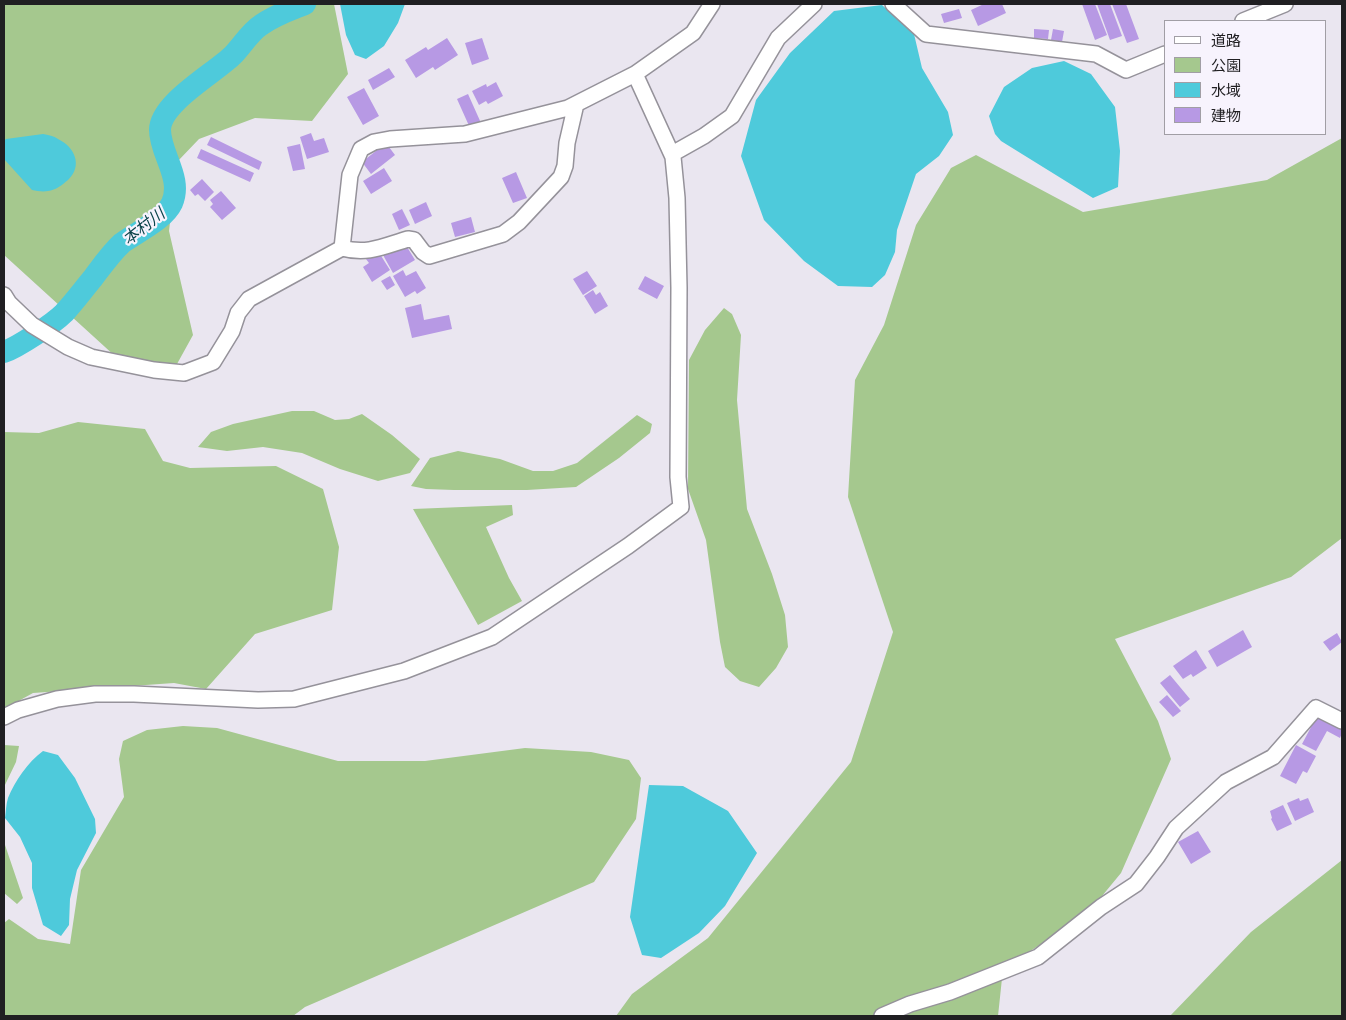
<!DOCTYPE html>
<meta charset="utf-8">
<style>
body{margin:0}
#map{position:relative;width:1346px;height:1020px;overflow:hidden;background:#eae6f0;font-family:Cabin,"Noto Sans JP",sans-serif}
canvas{display:block}
.frame{position:absolute;inset:0;border:5px solid #201f22;pointer-events:none}
.legend{position:absolute;left:1164px;top:20px;width:162px;height:115px;box-sizing:border-box;background:#f7f3fd;border:1px solid #a19ea5;margin:0;padding:6px 9px;list-style:none;font-size:15px;color:#201f22}
.legend li{display:flex;align-items:center;gap:10px;height:25px}
.legend b{width:25px;border:1px solid #a19ea5}
</style>
<div id="map">
<canvas width="1346" height="1020"></canvas>
<div class="frame"></div>
<ul class="legend">
<li><b style="height:6px;background:#fff"></b>道路</li>
<li><b style="height:14px;background:#a5c88e"></b>公園</li>
<li><b style="height:14px;background:#4ecadb"></b>水域</li>
<li><b style="height:14px;background:#b799e4"></b>建物</li>
</ul>
</div>
<script>
const ctx = document.querySelector('canvas').getContext('2d');
ctx.lineJoin = 'round';
function paint(path, color) { ctx.fillStyle = color; ctx.fill(path, 'evenodd'); }
function strokePath(path, color, width, dash) { ctx.strokeStyle = color; ctx.lineWidth = width; ctx.lineCap = dash ? 'butt' : 'round'; ctx.setLineDash(dash || []); ctx.stroke(path); }
function drawText(font, color, halo, rows, align = 'center') {
  ctx.font = font + ' Cabin,"Noto Sans JP",sans-serif'; ctx.lineWidth = 4.5; ctx.setLineDash([]); ctx.textBaseline = 'middle'; ctx.strokeStyle = halo; ctx.fillStyle = color; for (const [text, x, y, turn = 0] of rows) {
    ctx.save(); ctx.translate(x, y); ctx.rotate((+turn || 0) * Math.PI / 180); ctx.textAlign = isNaN(turn) ? turn : align; if (halo) ctx.strokeText(text, 0, 0); ctx.fillText(text, 0, 0); ctx.restore();
  }
}
paint(new Path2D(`
 M4,4H334L348,74L312,121L255,118L199,139L177,162L169,231L193,335L177,364L154,365L116,357L4,255Z
 M1342,138V538L1291,577L1115,639L1158,721L1171,759L1121,873L1088,913L1003,969L998,1016H616L632,994L708,938L851,762L893,632L848,497L855,380L884,325L916,225L951,168L976,155L1083,212L1267,180Z
 M724,308L732,314L741,335L737,400L747,509L772,574L785,615L788,647L776,668L759,687L740,681L725,667L720,642L706,540L688,489L689,360L705,330Z
 M292,411H314L335,420L349,419L362,414L392,435L420,459L410,473L378,481L340,469L302,453L263,447L227,451L198,447L211,432L233,424Z
 M637,415L652,424L650,433L619,458L576,487L527,490H454L426,489L411,486L430,458L458,451L500,459L533,471H553L577,463Z
 M78,422L145,429L163,461L190,468L276,466L323,489L339,547L332,610L255,634L206,689L174,683L33,693L4,709V432L39,433Z
 M512,505L513,515L486,527L509,578L522,601L478,625L413,509Z
 M183,726L217,728L338,761H425L525,748L591,752L629,760L641,778L636,819L594,882L305,1007L293,1016H4V923L9,919L38,939L70,944L81,870L124,797L119,759L123,741L147,730Z
 M4,745L19,746L16,762L4,787Z
 M4,842L23,898L17,904L4,893Z
 M1342,860V1016H1170L1251,932Z`), '#a5c88e');
paint(new Path2D(`
 M340,4H405L398,23L384,46L366,59L355,55L346,35Z
 M882,5L914,34L922,68L948,112L953,135L939,156L916,174L897,230L895,252L885,275L872,287L838,286L804,261L764,220L741,156L756,100L790,53L834,11Z
 M1064,61L1091,74L1115,107L1120,151L1118,187L1093,198L1001,141L995,134L989,116L1004,87L1032,68Z
 M43,134C48,135 54,136 58,139C75,147 83,166 68,180C62,185 56,190 48,191C43,192 37,191 32,190L4,159V141L6,139Z
 M43,751L58,755L75,778L95,819L96,833L77,870L70,899L69,925L61,936L43,925L32,888V863L20,837L5,818C6,811 6,804 8,798C15,781 28,762 43,751Z
 M649,785L683,786L728,811L757,853L725,906L699,933L661,958L642,955L630,917Z`), '#4ecadb');
strokePath(new Path2D(`
 M4,352C18,347 53,324 64,313C74,302 83,290 93,278C102,266 111,253 122,243C137,232 164,220 172,203C183,178 160,154 160,130C160,103 215,73 233,55C242,46 250,32 261,25C275,15 290,10 305,4`), '#4ecadb', 22);
paint(new Path2D(`
 M984,4H1002L1006,13L978,26L971,10Z
 M1082,4H1095L1107,35L1095,40Z
 M1097,4H1110L1122,36L1110,40Z
 M1112,4H1126L1139,39L1127,43Z
 M959,9L962,18L944,23L941,14Z
 M1034,29L1049,30L1048,39L1034,38Z
 M1053,29L1064,31L1062,42L1051,40Z
 M447,38L458,55L435,70L433,67L416,78L405,60L426,47L428,50Z
 M482,38L489,59L472,65L465,43Z
 M389,68L395,77L373,90L368,80Z
 M496,82L503,96L488,104L486,101L479,105L472,91L486,84L487,87Z
 M364,88L379,116L363,125L347,97Z
 M468,94L481,123L470,128L457,99Z
 M311,133L314,141L324,138L329,152L307,159L300,137Z
 M211,137L262,162L259,170L207,145Z
 M386,143L395,155L371,174L362,162Z
 M300,144L305,169L293,171L287,147Z
 M201,149L254,173L250,182L197,158Z
 M384,168L392,181L371,194L363,181Z
 M516,172L527,198L513,203L502,178Z
 M202,179L214,192L205,201L198,194L195,196L190,190Z
 M221,191L236,208L222,220L210,207L213,204L210,200Z
 M426,202L432,216L415,224L409,210Z
 M402,209L410,225L399,230L392,214Z
 M471,217L475,232L455,237L451,223Z
 M404,242L415,260L393,273L383,255Z
 M378,251L390,270L372,282L363,267L369,263L366,259Z
 M403,270L406,276L416,271L426,288L417,294L415,291L405,297L393,276Z
 M587,271L597,286L583,295L573,279Z
 M390,276L395,285L387,290L381,281Z
 M645,276L664,286L657,299L638,289Z
 M593,290L596,295L600,292L608,306L595,314L584,296Z
 M421,304L424,320L449,315L452,329L412,338L405,308Z
 M1243,630L1252,647L1217,667L1208,651Z
 M1337,633L1342,642L1330,651L1323,642Z
 M1196,650L1207,668L1193,677L1191,674L1183,679L1173,666Z
 M1170,675L1190,699L1180,707L1160,683Z
 M1167,695L1181,711L1173,717L1159,702Z
 M1318,714L1342,726V733L1340,738L1327,731L1316,751L1302,744Z
 M1296,745L1316,756L1307,773L1303,771L1296,784L1280,776Z
 M1299,798L1300,801L1308,798L1314,812L1295,821L1287,803Z
 M1283,805L1292,824L1277,831L1271,819L1272,818L1270,811Z
 M1198,831L1211,852L1191,864L1178,842Z`), '#b799e4');
const minor = new Path2D(`
 M893,4L926,34L1096,54L1126,70L1165,54
 M1243,21L1285,4
 M672,154L704,136L732,116L778,38L814,4
 M342,248C368,255 384,246 408,239L414,240L423,252L429,256L503,234L519,222L561,177L565,166L567,143L576,104
 M4,295L9,303L32,325L68,347L91,357L154,370L184,373L213,362L232,331L238,313L249,299L342,248L350,175L361,149L374,142L390,139L465,134L568,108L635,74L693,33L712,4
 M4,717L18,710L57,699L95,694H134L258,700L294,699L404,671L492,637L628,546L681,507L678,477L679,288L677,198L673,157L635,74
 M882,1016L910,1004L950,992L1038,957L1101,907L1136,884L1157,857L1176,828L1226,782L1273,757L1316,708L1342,721`);
strokePath(minor, '#95929a', 18);
strokePath(minor, '#fff', 15);
drawText('italic 16px', '#0b444b', '#f7f3fd', [
 ["本村川",144,227,-38]
]);
</script>
